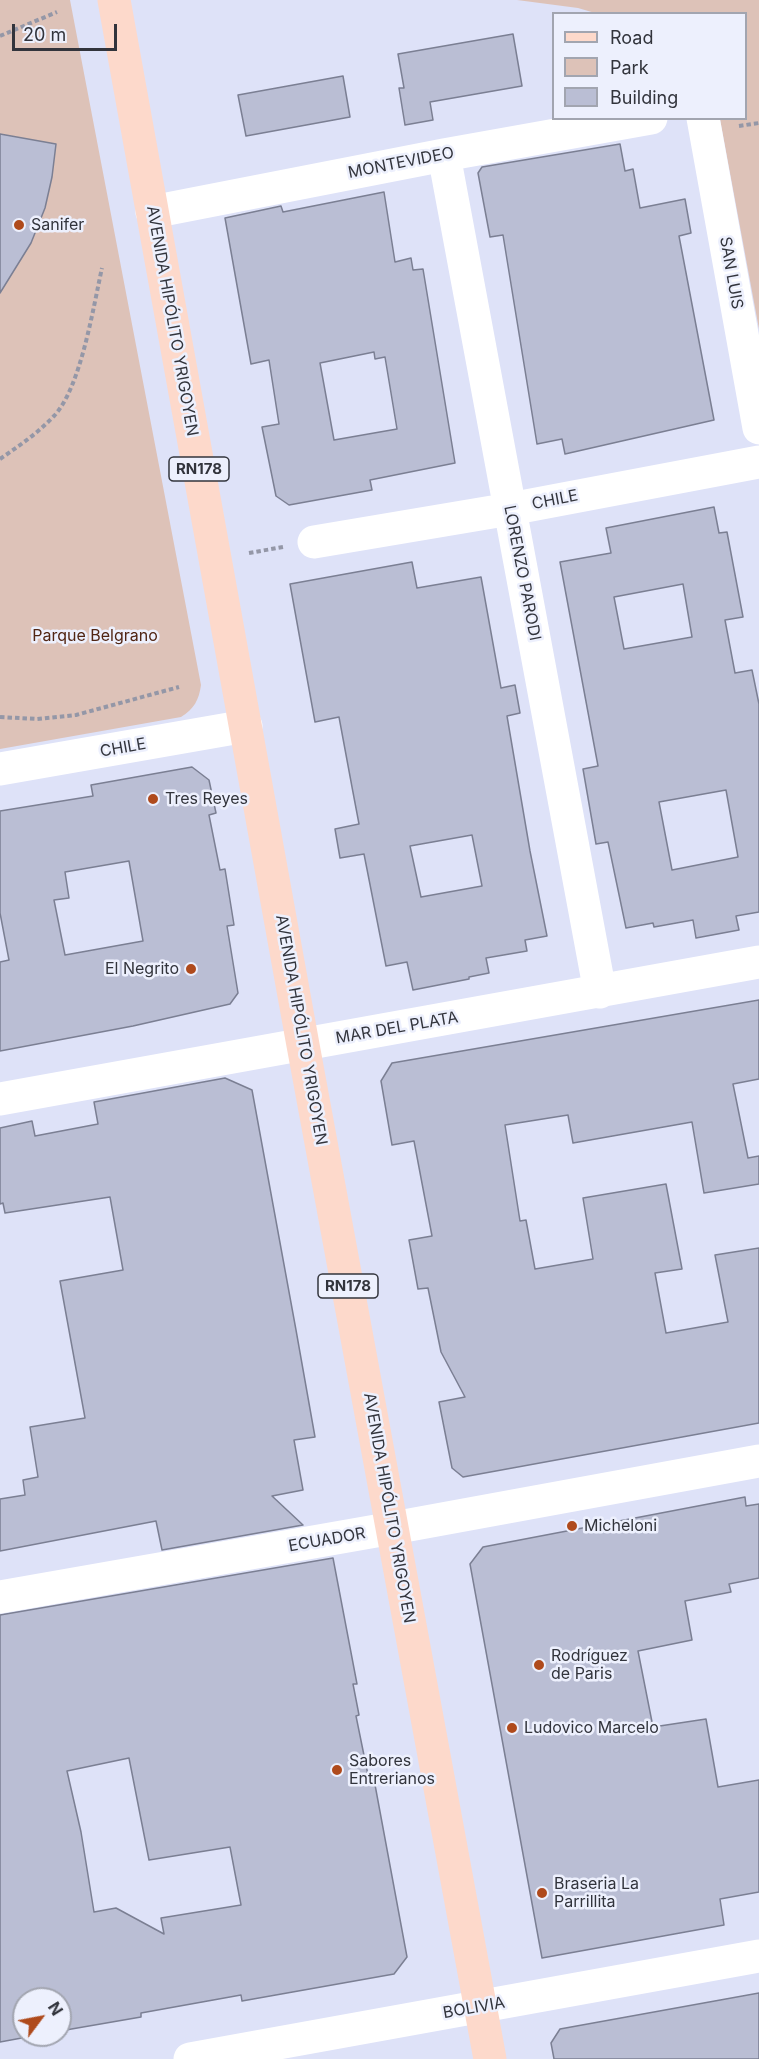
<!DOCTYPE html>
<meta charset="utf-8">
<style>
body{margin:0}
#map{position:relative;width:759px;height:2059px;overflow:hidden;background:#dee2f8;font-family:Inter,sans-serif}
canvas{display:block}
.legend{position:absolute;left:552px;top:12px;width:195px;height:108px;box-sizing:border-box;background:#edf0fd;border:2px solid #a2a5b0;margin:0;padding:8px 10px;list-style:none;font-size:18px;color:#32343c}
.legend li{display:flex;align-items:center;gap:12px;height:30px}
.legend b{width:30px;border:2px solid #a2a5b0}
.north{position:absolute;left:12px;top:1987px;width:60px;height:60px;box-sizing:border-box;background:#edf0fd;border:2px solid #a2a5b0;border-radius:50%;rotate:58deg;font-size:16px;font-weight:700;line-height:24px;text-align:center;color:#32343c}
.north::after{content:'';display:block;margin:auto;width:21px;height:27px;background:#af4a1c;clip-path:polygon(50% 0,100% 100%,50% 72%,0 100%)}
.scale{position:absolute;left:12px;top:24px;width:105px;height:27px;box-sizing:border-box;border:3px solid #32343c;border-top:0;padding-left:8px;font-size:18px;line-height:21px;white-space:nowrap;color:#32343c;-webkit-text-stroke:4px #edf0fd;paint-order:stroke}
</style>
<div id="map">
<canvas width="759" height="2059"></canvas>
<ul class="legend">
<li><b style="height:8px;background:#fdd9cb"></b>Road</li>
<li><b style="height:16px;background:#ddc2b8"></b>Park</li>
<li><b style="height:16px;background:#babed4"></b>Building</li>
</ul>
<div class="north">N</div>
<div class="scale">20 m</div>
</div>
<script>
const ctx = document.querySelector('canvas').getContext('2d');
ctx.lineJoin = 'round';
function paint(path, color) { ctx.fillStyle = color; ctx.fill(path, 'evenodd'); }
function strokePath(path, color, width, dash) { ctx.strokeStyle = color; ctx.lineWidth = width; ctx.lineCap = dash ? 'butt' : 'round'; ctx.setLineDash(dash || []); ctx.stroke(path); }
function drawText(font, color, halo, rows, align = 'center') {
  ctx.font = font + ' Inter,sans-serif'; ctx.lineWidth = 5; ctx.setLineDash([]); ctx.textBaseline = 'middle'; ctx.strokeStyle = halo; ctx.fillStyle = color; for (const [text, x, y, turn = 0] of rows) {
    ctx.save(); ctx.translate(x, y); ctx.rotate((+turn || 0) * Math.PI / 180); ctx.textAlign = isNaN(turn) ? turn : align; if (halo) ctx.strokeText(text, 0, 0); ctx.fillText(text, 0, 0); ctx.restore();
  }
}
paint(new Path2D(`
 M0,0H70L201,685C199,700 194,709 181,717L0,749Z
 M517,0H759V329L720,119L746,118V14L595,13L578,8Z`), '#ddc2b8');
const building = new Path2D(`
 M513,34L522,86L430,102L433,120L405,125L399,88H404L398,54Z
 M343,76L350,117L246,136L238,95Z
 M0,134L56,144L52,177L45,208L31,243L0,293Z
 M620,144L625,171L633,169L640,208L685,199L691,233L679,236L714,420L565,454L562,439L537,444L503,235L490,237L478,173L482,167Z
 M384,192L395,262L411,258L413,270L423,269L455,463L370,480L372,490L289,505L276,496L262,427L279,424L269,360L251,364L225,218L281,206L283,212ZM374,352L375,359L385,357L397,429L334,440L320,363Z
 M714,507L719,533L727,532L743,617L725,620L735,673L752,670L759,704V912L736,916L739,930L696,938L693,920L654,927L653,923L626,928L608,842L596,844L583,769L598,766L560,562L611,553L606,528ZM683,584L692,637L624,649L614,597ZM726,790L738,857L672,870L659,802Z
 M412,562L417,588L481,577L501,688L515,685L520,713L507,716L530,851L547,936L525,940L527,951L486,958L489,973L469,977V979L413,990L407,962L386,966L364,854L340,858L335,829L359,824L352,787L339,717L315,722L290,584ZM472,835L482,886L421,897L410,846Z
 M192,767L209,780L216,813L209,815L220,870L225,869L234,925L227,926L238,993L230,1004L133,1026L0,1051V962L9,960L0,913V811L93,796L91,785ZM129,861L143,941L65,955L54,900L69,898L65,872Z
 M759,1000V1079L733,1084L748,1158L759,1156V1184L704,1193L692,1122L573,1143L568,1115L505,1125L520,1221L526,1220L535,1269L593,1259L583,1198L666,1184L682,1269L655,1273L666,1333L728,1322L715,1255L759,1248V1423L463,1477L452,1468L439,1402L465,1397L441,1352L428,1288L418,1289L409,1240L432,1236L414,1141L392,1145L381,1081L392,1063Z
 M225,1078L252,1090L296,1330L315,1437L294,1440L303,1490L272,1496L303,1525L162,1550L156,1521L0,1551V1499L25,1495L23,1480L38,1477L30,1427L85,1418L60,1281L123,1270L110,1197L5,1213L3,1203L0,1204V1128L32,1121L35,1136L98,1124L94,1102Z
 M745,1497L746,1506L759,1504V1578L729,1584L731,1592L685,1601L692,1640L638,1651L653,1727L706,1719L718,1787L759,1780V1892L720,1899L724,1925L542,1958L470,1564L483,1547Z
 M333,1558L357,1684H353L359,1715L356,1716L368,1775L373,1774L407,1957L394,1974L242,2001L241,1995L141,2013V2017L60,2031V1999H24V2035H38L0,2042V1615ZM129,1758L149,1860L230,1847L241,1905L161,1918L164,1934L116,1908L94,1912L81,1832L67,1771Z
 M759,1993V2059H554L551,2043L560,2029Z`);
paint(building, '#babed4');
strokePath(building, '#7b7f93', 1.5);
strokePath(new Path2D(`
 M0,36L57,12
 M739,126L759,123
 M0,459C19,446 38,433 54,416C81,387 93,308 102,268
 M249,553L283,547
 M0,717L37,719L76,715L179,687`), '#9497a7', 4, [4.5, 3]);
strokePath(new Path2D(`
 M703,118L759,428
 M444,155L600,992
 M152,212L444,155L651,118
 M314,542L510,509L759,462
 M0,769L246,726
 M0,1099L759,962
 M0,1597L393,1528L759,1461
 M190,2059L759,1956`), '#fff', 33);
strokePath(new Path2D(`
 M114,0L303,1045L490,2059`), '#fdd9cb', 33);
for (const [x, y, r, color] of [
 [19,225,6,"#af4a1c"],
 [153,799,6,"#af4a1c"],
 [191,969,6,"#af4a1c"],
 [572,1526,6,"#af4a1c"],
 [539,1665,6,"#af4a1c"],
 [512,1728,6,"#af4a1c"],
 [337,1770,6,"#af4a1c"],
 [542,1893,6,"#af4a1c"]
]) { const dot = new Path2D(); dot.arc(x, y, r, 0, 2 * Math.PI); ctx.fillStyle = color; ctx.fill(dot); strokePath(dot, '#edf0fd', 2); }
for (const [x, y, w] of [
 [199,469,60],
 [348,1286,60]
]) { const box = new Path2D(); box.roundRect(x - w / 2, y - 12, w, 24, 4.5); ctx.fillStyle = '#edf0fd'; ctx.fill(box); strokePath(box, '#32343c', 1.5); }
drawText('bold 15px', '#32343c', null, [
 ["RN178",199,469],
 ["RN178",348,1286]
]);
drawText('16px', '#32343c', '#edf0fd', [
 ["MONTEVIDEO",401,163,-11],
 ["SAN LUIS",731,273,80],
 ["AVENIDA HIPÓLITO YRIGOYEN",172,321,80],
 ["CHILE",555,500,-11],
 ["LORENZO PARODI",522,573,79],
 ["CHILE",123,748,-10],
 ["MAR DEL PLATA",397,1028,-10],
 ["AVENIDA HIPÓLITO YRIGOYEN",301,1030,80],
 ["AVENIDA HIPÓLITO YRIGOYEN",389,1508,80],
 ["ECUADOR",327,1540,-10],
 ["BOLIVIA",474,2008,-10]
]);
drawText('16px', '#32343c', '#edf0fd', [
 ["Sanifer",31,225],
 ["Tres Reyes",165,799],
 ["El Negrito",179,969,"right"],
 ["Micheloni",584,1526],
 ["Rodríguez",551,1656],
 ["de Paris",551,1674],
 ["Ludovico Marcelo",524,1728],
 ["Sabores",349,1761],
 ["Entrerianos",349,1779],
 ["Braseria La",554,1884],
 ["Parrillita",554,1902]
], 'left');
drawText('16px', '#512513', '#edf0fd', [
 ["Parque Belgrano",95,636]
]);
</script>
